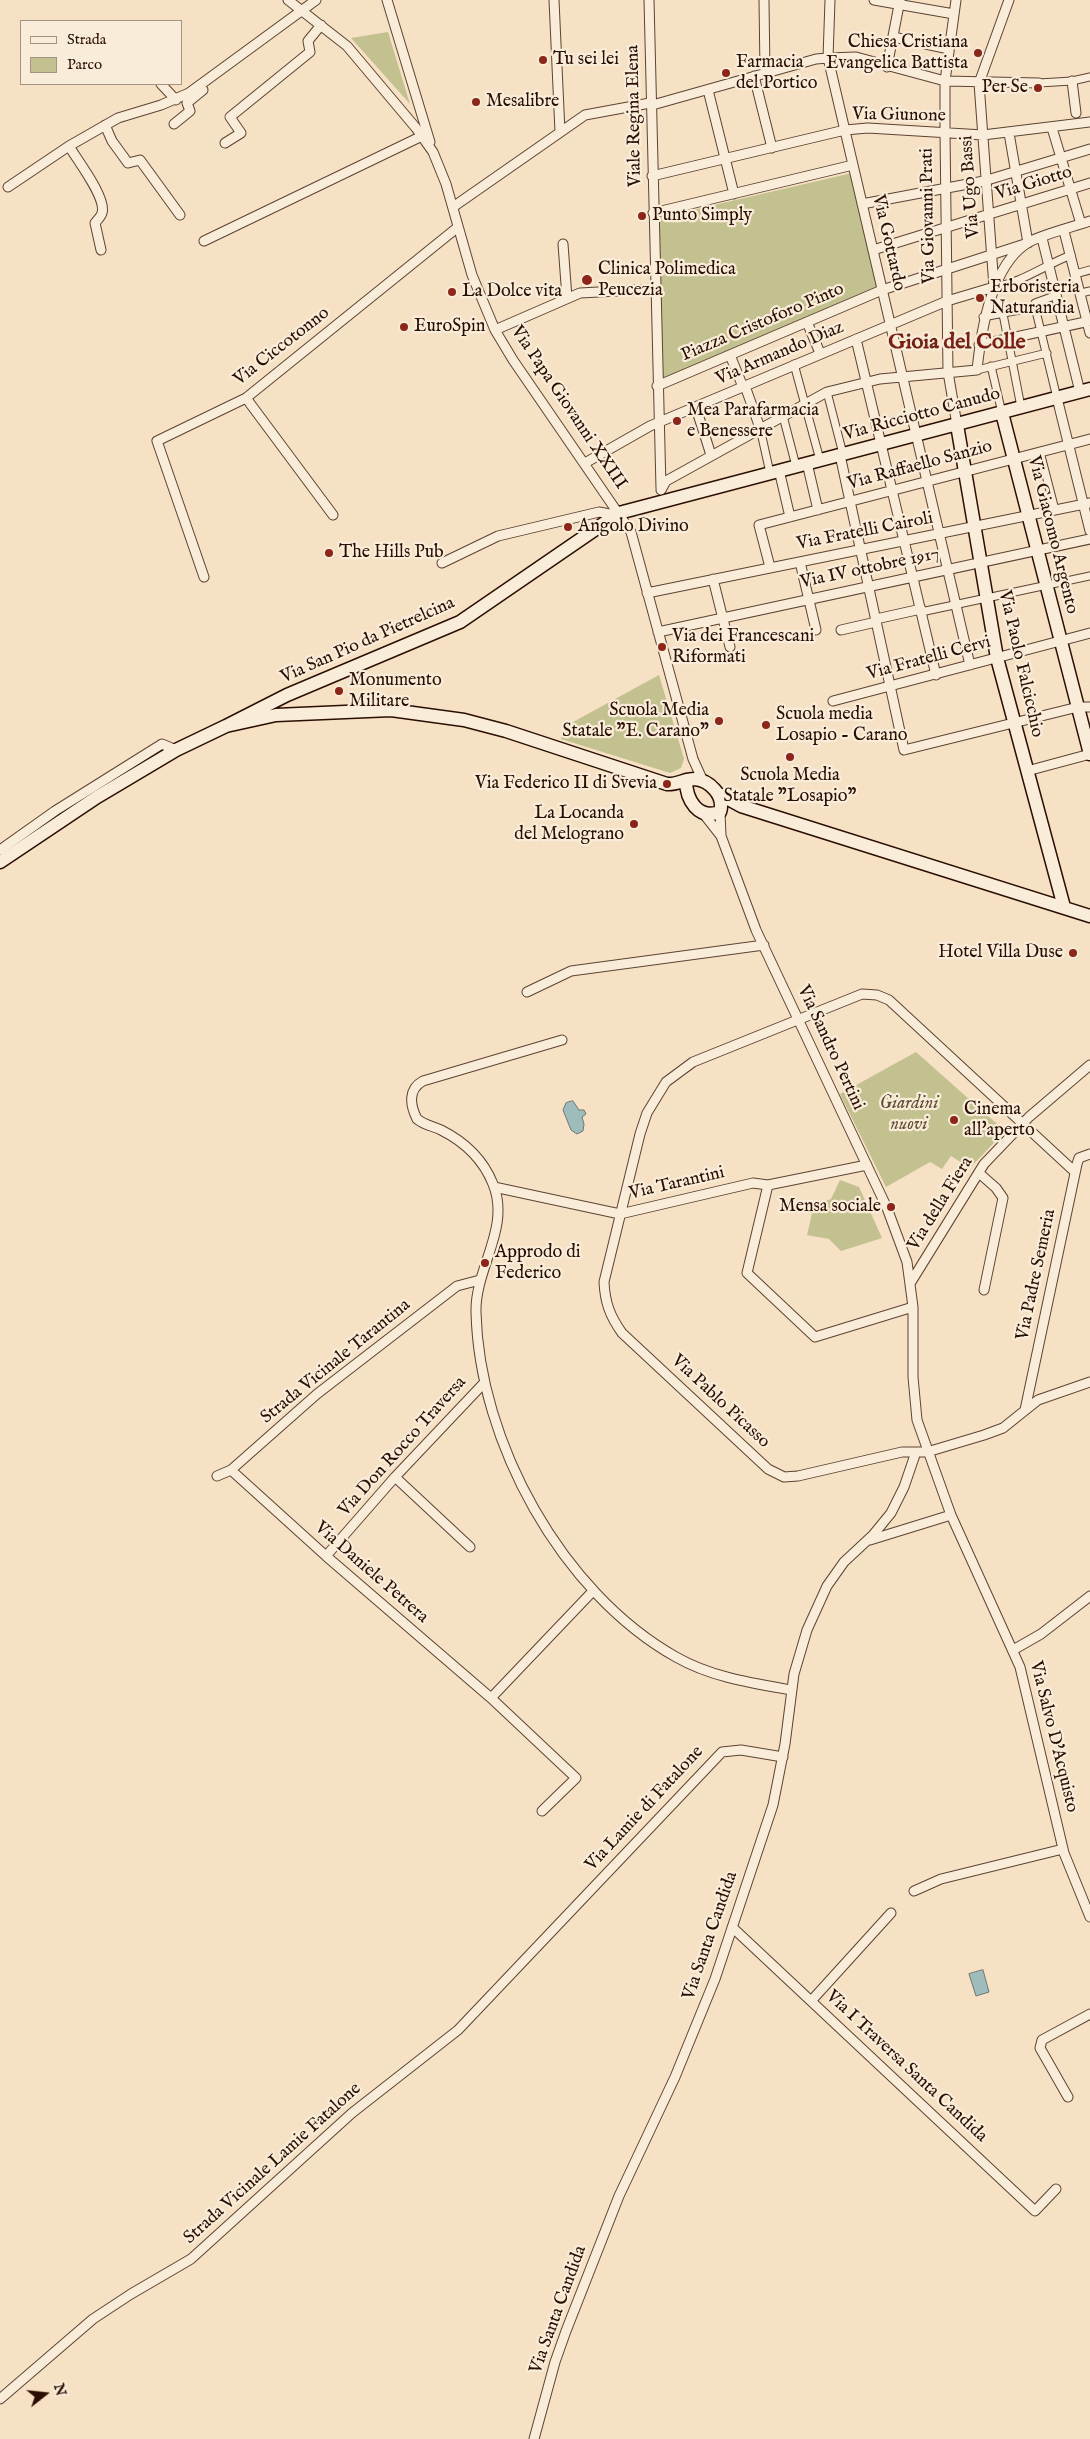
<!DOCTYPE html>
<style>
body{margin:0}
#map{position:relative;width:1090px;height:2439px;overflow:hidden;background:#f6e1c5;font-family:"IM FELL English",serif}
canvas{display:block}
.legend{position:absolute;left:20px;top:20px;width:162px;height:65px;box-sizing:border-box;background:#f9ecd9;border:1px solid #a69383;margin:0;padding:6px 9px;list-style:none;font-size:15px;color:#2a0e01}
.legend li{display:flex;align-items:center;gap:10px;height:25px}
.legend b{width:25px;border:1px solid #a69383}
.north{position:absolute;left:20px;top:2369px;width:50px;height:50px;-webkit-text-stroke:4px #f9ecd9;paint-order:stroke;rotate:74deg;font-size:14px;font-weight:700;line-height:20px;text-align:center;color:#2a0e01}
.north::after{content:'';display:block;margin:auto;width:18px;height:22px;background:#2a0e01;clip-path:polygon(50% 0,100% 100%,50% 72%,0 100%)}
</style>
<div id="map">
<canvas width="1090" height="2439"></canvas>
<ul class="legend">
<li><b style="height:6px;background:#f9ecd9"></b>Strada</li>
<li><b style="height:14px;background:#c3c190"></b>Parco</li>
</ul>
<div class="north">N</div>
</div>
<script>
const ctx = document.querySelector('canvas').getContext('2d');
ctx.lineJoin = 'round';
function paint(path, color) { ctx.fillStyle = color; ctx.fill(path, 'evenodd'); }
function strokePath(path, color, width, dash) { ctx.strokeStyle = color; ctx.lineWidth = width; ctx.lineCap = dash ? 'butt' : 'round'; ctx.setLineDash(dash || []); ctx.stroke(path); }
function drawText(font, color, halo, rows, align = 'center') {
  ctx.font = font + ' "IM FELL English",serif'; ctx.lineWidth = 4.5; ctx.setLineDash([]); ctx.textBaseline = 'middle'; ctx.strokeStyle = halo; ctx.fillStyle = color; for (const [text, x, y, turn = 0] of rows) {
    ctx.save(); ctx.translate(x, y); ctx.rotate((+turn || 0) * Math.PI / 180); ctx.textAlign = isNaN(turn) ? turn : align; if (halo) ctx.strokeText(text, 0, 0); ctx.fillText(text, 0, 0); ctx.restore();
  }
}
paint(new Path2D(`
 M388,32L410,104L351,38Z
 M852,173L878,286L662,379L658,218Z
 M659,675L684,759L681,768L670,773L561,739L563,728L573,722Z
 M916,1052L1005,1131L970,1168L951,1156L942,1169L930,1162L886,1187L840,1094Z
 M840,1180L859,1187L882,1238L841,1251L829,1239L807,1235L814,1205L831,1199Z`), '#c3c190');
const water = new Path2D(`
 M573,1101L579,1110H584L586,1114L582,1117L584,1124L583,1131L577,1134L571,1130L563,1110L566,1103Z
 M983,1970L989,1992L976,1996L969,1974Z`);
paint(water, '#9fbcbc');
strokePath(water, '#707671', 1);
const pedestrian = new Path2D(`
 M1039,83L1072,81L1090,77
 M1075,274L1090,270
 M994,287C1021,283 1045,265 1071,255
 M1081,293L1090,291
 M1035,307L1057,398
 M1003,314L1021,407
 M983,317L1035,307V303L1057,295
 M794,364L820,460
 M991,366L1002,413
 M977,370L1047,353
 M827,392L843,454
 M783,416L796,466
 M760,428L770,473
 M1040,452L1055,510
 M921,612L1090,576`);
const minor = new Path2D(`
 M288,0L347,46L416,128L433,152L446,184L472,275L495,330L513,360L631,532L693,759L703,781
 M387,0L430,142
 M554,0L560,132
 M649,0L661,488
 M764,0L765,73
 M830,0L828,58L970,665
 M874,0L954,14
 M956,0L945,81V133L948,372L957,425
 M893,37L949,49
 M887,67L900,0
 M754,76L772,148
 M1072,81L1076,113
 M161,84L176,100
 M708,90L734,194
 M174,124L190,111L187,103L203,90
 M105,125L112,141L128,163L140,160L180,215
 M1052,128L1081,224
 M225,143L241,133L230,117L310,52L308,41L321,25
 M69,146C77,160 107,198 102,213C101,217 97,220 95,223L101,250
 M652,176L845,130L868,128L983,135L1090,122
 M8,187L69,146L118,118L161,105L189,93L316,0
 M862,204L984,181L1090,149
 M453,207L585,115L650,103L656,104L816,59L828,58L856,57L945,81L1039,83
 M653,213L853,165
 M1064,231L1090,333
 M1042,238L1080,392
 M204,241L422,136
 M563,244L567,298
 M873,250L1090,183
 M807,322L820,353
 M495,330L580,293L655,289
 M856,339L936,675
 M979,345L1090,321
 M730,355L743,387
 M657,386L882,290L1028,243L1009,133
 M745,386L760,428
 M246,398L333,515
 M1057,398L1090,531
 M696,408L711,455
 M840,455L904,750L1078,707H1090
 M585,463L650,426L947,301L994,287L979,83L1009,0
 M807,463L818,510
 M779,470L790,517
 M661,490L666,481L827,392L880,379L977,370C981,331 991,264 1029,242C1044,234 1073,227 1090,221
 M800,562L816,630
 M442,563L498,536L599,512L615,515
 M770,567L759,525L1090,439
 M204,577L157,441L246,398L458,227
 M713,579L730,647
 M647,593L1090,503
 M876,619L921,609
 M841,630L876,622
 M658,632L1090,539
 M833,701L1090,633
 M1027,771L1090,754
 M720,812L721,836L756,930L887,1208L907,1262L913,1307V1377L917,1420L951,1515L1020,1667L1064,1853L1090,1917
 M703,813L721,836
 M0,850L55,811L162,744L176,750
 M527,992L571,971L764,945
 M562,1040L423,1081C408,1089 410,1105 417,1119C424,1125 433,1126 441,1130C465,1142 483,1159 493,1184C511,1228 475,1268 476,1312C479,1442 562,1593 676,1657C711,1677 751,1683 791,1690
 M1075,1172L889,1000L877,995L862,994L693,1062L666,1082L647,1113L640,1134L604,1282C605,1303 610,1316 622,1333L768,1469L784,1477L798,1476L902,1452H927L984,1435L1003,1428L1038,1400L1090,1382
 M979,1173L996,1188L1003,1198L984,1290
 M768,1185L747,1273L815,1337L913,1307
 M494,1187L620,1214L753,1183L768,1185L867,1165
 M911,1282L984,1164L1029,1117L1090,1065
 M1025,1410L1077,1164L1079,1158L1090,1154
 M231,1470L326,1556L491,1698
 M217,1476L231,1470L317,1394L457,1286L480,1280
 M395,1477L470,1547
 M870,1540L951,1515
 M326,1556L395,1477L484,1383
 M1013,1650L1041,1634L1090,1596
 M542,1811L576,1778L491,1698L593,1591
 M914,1891L941,1879L1063,1849
 M732,1927L1035,2211L1056,2189
 M812,2000L891,1913
 M1068,2097L1040,2048L1042,2040L1090,2014
 M0,2399L93,2319L131,2294L191,2259L352,2113L458,2030L722,1752L741,1750L783,1757
 M534,2439L555,2362L566,2331L619,2196L675,2077L715,1979L773,1805L785,1744L794,1674L807,1630L827,1586L844,1562L873,1535L891,1513L904,1487L916,1452`);
const secondary = new Path2D(`
 M1002,413L1090,754
 M957,425L997,658L1064,907
 M226,726L287,695L460,622L619,513L1090,389
 M719,794L741,806L1090,916
 M0,862L97,797L176,750L226,726L276,715L391,710L464,720L506,731L667,784C676,785 685,779 694,779C710,780 725,796 720,812C698,820 686,800 686,780`);
strokePath(pedestrian, '#5d4332', 9);
strokePath(minor, '#5d4332', 11);
strokePath(secondary, '#2a0e01', 15);
strokePath(pedestrian, '#f9ecd9', 7);
strokePath(minor, '#f9ecd9', 9);
strokePath(secondary, '#f9ecd9', 12);
for (const [x, y, r, color] of [
 [978,53,5,"#8f2418"],
 [543,60,5,"#8f2418"],
 [726,73,5,"#8f2418"],
 [1038,88,5,"#8f2418"],
 [476,102,5,"#8f2418"],
 [642,216,5,"#8f2418"],
 [587,280,6,"#8f2418"],
 [452,292,5,"#8f2418"],
 [980,298,5,"#8f2418"],
 [404,327,5,"#8f2418"],
 [677,421,5,"#8f2418"],
 [568,527,5,"#8f2418"],
 [329,553,5,"#8f2418"],
 [662,647,5,"#8f2418"],
 [339,691,5,"#8f2418"],
 [719,721,5,"#8f2418"],
 [766,725,5,"#8f2418"],
 [790,757,5,"#8f2418"],
 [667,784,5,"#8f2418"],
 [634,824,5,"#8f2418"],
 [1073,953,5,"#8f2418"],
 [954,1120,5,"#8f2418"],
 [891,1207,5,"#8f2418"],
 [485,1263,5,"#8f2418"]
]) { const dot = new Path2D(); dot.arc(x, y, r, 0, 2 * Math.PI); ctx.fillStyle = color; ctx.fill(dot); strokePath(dot, '#f9ecd9', 2); }
drawText('18px', '#2a0e01', '#f9ecd9', [
 ["Chiesa Cristiana",968,43,"right"],
 ["Evangelica Battista",968,64,"right"],
 ["Tu sei lei",553,60],
 ["Farmacia",736,63],
 ["del Portico",736,84],
 ["Per Se",1028,88,"right"],
 ["Mesalibre",486,102],
 ["Punto Simply",652,216],
 ["Clinica Polimedica",598,270],
 ["Peucezia",598,291],
 ["Erboristeria",990,288],
 ["Naturandia",990,309],
 ["La Dolce vita",462,292],
 ["EuroSpin",414,327],
 ["Mea Parafarmacia",687,411],
 ["e Benessere",687,432],
 ["Angolo Divino",578,527],
 ["The Hills Pub",339,553],
 ["Via dei Francescani",672,637],
 ["Riformati",672,658],
 ["Monumento",349,681],
 ["Militare",349,702],
 ["Scuola Media",709,711,"right"],
 ["Statale \"E. Carano\"",709,732,"right"],
 ["Scuola media",776,715],
 ["Losapio - Carano",776,736],
 ["Scuola Media",790,776,"center"],
 ["Statale \"Losapio\"",790,797,"center"],
 ["Via Federico II di Svevia",657,784,"right"],
 ["La Locanda",624,814,"right"],
 ["del Melograno",624,835,"right"],
 ["Hotel Villa Duse",1063,953,"right"],
 ["Cinema",964,1110],
 ["all'aperto",964,1131],
 ["Mensa sociale",881,1207,"right"],
 ["Approdo di",495,1253],
 ["Federico",495,1274]
], 'left');
drawText('18px', '#2a0e01', '#f9ecd9', [
 ["Viale Regina Elena",635,116,-91],
 ["Via Giunone",899,116,1],
 ["Via Giotto",1034,184,-17],
 ["Via Ugo Bassi",971,187,-94],
 ["Via Giovanni Prati",929,216,-91],
 ["Via Gottardo",888,243,77],
 ["Piazza Cristoforo Pinto",763,323,-23],
 ["Via Ciccotonno",282,347,-38],
 ["Via Armando Diaz",780,354,-23],
 ["Via Papa Giovanni XXIII",568,408,56],
 ["Via Ricciotto Canudo",922,415,-15],
 ["Via Raffaello Sanzio",920,466,-15],
 ["Via Fratelli Cairoli",865,532,-11],
 ["Via Giacomo Argento",1052,535,76],
 ["Via IV ottobre 1917",870,569,-12],
 ["Via San Pio da Pietrelcina",368,641,-24],
 ["Via Fratelli Cervi",929,659,-15],
 ["Via Paolo Falcicchio",1020,664,77],
 ["Via Sandro Pertini",830,1048,65],
 ["Via Tarantini",677,1184,-13],
 ["Via della Fiera",941,1204,-58],
 ["Via Padre Semeria",1037,1275,-78],
 ["Strada Vicinale Tarantina",336,1362,-39],
 ["Via Pablo Picasso",720,1402,43],
 ["Via Don Rocco Traversa",403,1447,-48],
 ["Via Daniele Petrera",371,1573,41],
 ["Via Salvo D'Acquisto",1053,1737,76],
 ["Via Lamie di Fatalone",645,1809,-47],
 ["Via Santa Candida",711,1936,-71],
 ["Via I Traversa Santa Candida",906,2067,43],
 ["Strada Vicinale Lamie Fatalone",273,2164,-42],
 ["Via Santa Candida",559,2310,-70]
]);
drawText('italic 18px', '#604d33', '#f9ecd9', [
 ["Giardini",909,1104],
 ["nuovi",909,1125]
]);
drawText('bold 22px', '#7a1f14', '#f9ecd9', [
 ["Gioia del Colle",957,343]
]);
</script>
